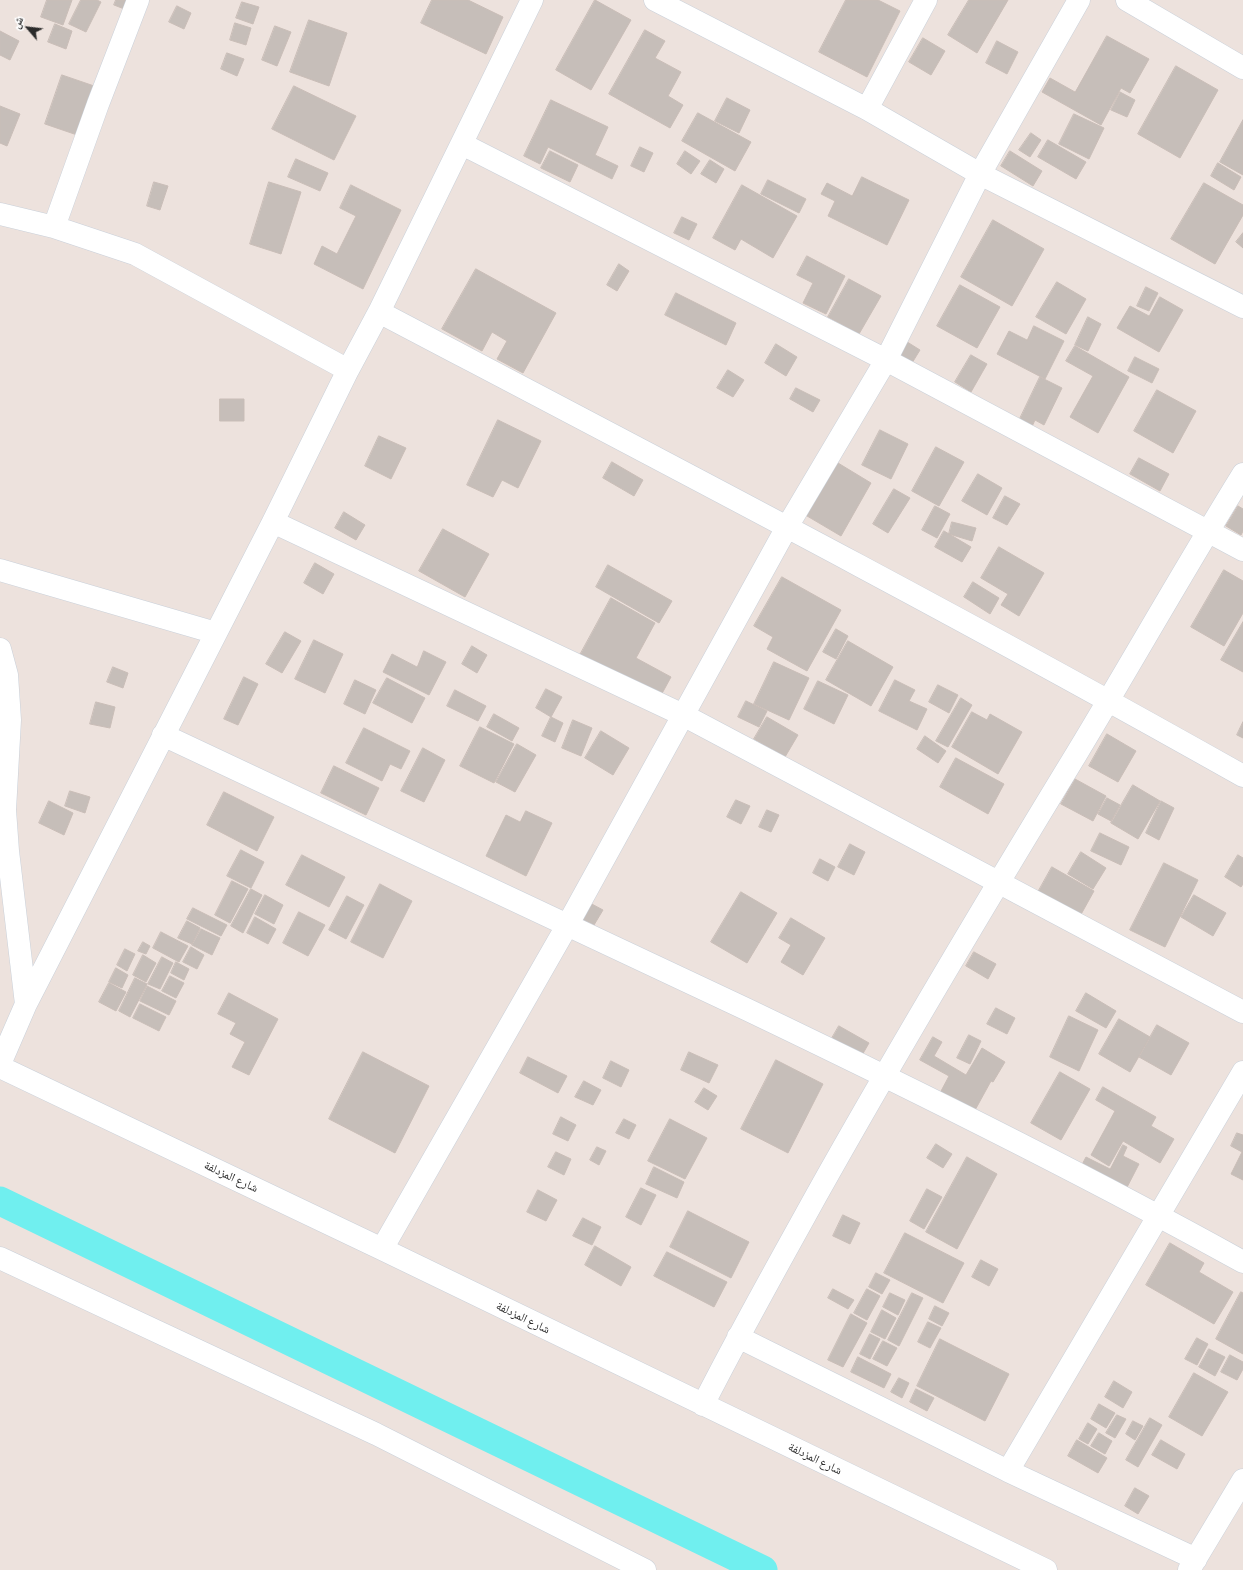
<!DOCTYPE html>
<meta charset="utf-8">
<style>
body{margin:0}
#map{position:relative;width:1243px;height:1570px;overflow:hidden;background:#ede2dd;font-family:"PT Sans Narrow","Noto Naskh Arabic",sans-serif}
canvas{display:block}
.north{position:absolute;left:8px;top:8px;width:40px;height:40px;-webkit-text-stroke:3px #fff;paint-order:stroke;rotate:298deg;font-size:11px;font-weight:700;line-height:16px;text-align:center;color:#2b2b2b}
.north::after{content:'';display:block;margin:auto;width:14px;height:18px;background:#2b2b2b;clip-path:polygon(50% 0,100% 100%,50% 72%,0 100%)}
</style>
<div id="map">
<canvas width="1243" height="1570"></canvas>
<div class="north">ش</div>
</div>
<script>
const ctx = document.querySelector('canvas').getContext('2d');
ctx.lineJoin = 'round';
function strokePath(path, color, width, dash) { ctx.strokeStyle = color; ctx.lineWidth = width; ctx.lineCap = dash ? 'butt' : 'round'; ctx.setLineDash(dash || []); ctx.stroke(path); }
function paint(path, color) { ctx.fillStyle = color; ctx.fill(path, 'evenodd'); }
function drawText(font, color, halo, rows, align = 'center') {
  ctx.font = font + ' "PT Sans Narrow","Noto Naskh Arabic",sans-serif'; ctx.lineWidth = 3.5; ctx.setLineDash([]); ctx.textBaseline = 'middle'; ctx.strokeStyle = halo; ctx.fillStyle = color; for (const [text, x, y, turn = 0] of rows) {
    ctx.save(); ctx.translate(x, y); ctx.rotate((+turn || 0) * Math.PI / 180); ctx.textAlign = isNaN(turn) ? turn : align; if (halo) ctx.strokeText(text, 0, 0); ctx.fillText(text, 0, 0); ctx.restore();
  }
}
strokePath(new Path2D(`
 M0,1201L763,1570`), '#70efef', 29);
const building = new Path2D(`
 M47,0H72L63,25L41,17Z
 M81,0H97L101,2L86,32L69,24Z
 M116,0H137L132,12L114,5Z
 M432,0H468L503,17L486,54L421,23Z
 M595,0L631,20L591,90L556,70Z
 M846,0H878L900,11L867,77L819,52Z
 M969,0H1008L977,53L948,35Z
 M242,2L259,7L253,24L236,18Z
 M177,6L191,13L184,29L169,22Z
 M309,20L347,33L329,86L290,72Z
 M235,23L251,28L246,45L230,40Z
 M55,24L72,31L66,49L48,42Z
 M275,26L291,32L277,66L262,60Z
 M645,30L665,41L655,58L681,72L668,96L683,105L670,128L609,94Z
 M0,31L19,41L10,60L0,55Z
 M1107,36L1149,59L1130,93L1121,88L1101,125L1042,92L1050,78L1075,92Z
 M923,38L945,51L931,75L909,62Z
 M997,41L1018,52L1007,74L986,63Z
 M227,53L244,59L237,76L221,69Z
 M1176,66L1218,90L1180,158L1138,134Z
 M62,75L100,88L83,137L45,124Z
 M294,86L356,116L334,160L272,129Z
 M1120,92L1135,100L1127,117L1111,110Z
 M727,98L750,110L739,133L715,121Z
 M551,100L608,127L595,155L618,166L612,179L548,147L540,164L524,156Z
 M0,106L20,114L7,146L0,143Z
 M698,113L751,142L735,171L682,141Z
 M1074,114L1104,128L1089,159L1059,144Z
 M1243,120V175L1220,162Z
 M1031,133L1041,140L1030,157L1019,150Z
 M1048,140L1086,162L1076,179L1038,157Z
 M640,147L653,153L644,172L631,166Z
 M550,151L578,165L570,182L541,168Z
 M685,151L700,161L691,174L677,164Z
 M1010,151L1042,171L1033,186L1001,166Z
 M296,159L328,173L320,191L288,177Z
 M710,160L724,169L716,183L701,174Z
 M1218,163L1241,177L1234,190L1211,176Z
 M862,177L909,200L887,245L828,216L835,201L821,194L827,183L852,196Z
 M768,180L806,199L799,213L761,194Z
 M154,182L168,186L160,210L147,206Z
 M269,182L301,192L281,254L250,244Z
 M1204,183L1243,205V215L1215,264L1171,239Z
 M351,185L401,210L363,289L314,264L322,246L337,254L356,216L340,208Z
 M742,185L797,216L773,258L741,239L735,250L713,238Z
 M682,217L697,224L689,240L674,233Z
 M993,220L1044,249L1012,306L961,277Z
 M1243,233V248L1236,242Z
 M807,256L845,276L826,314L803,303L813,283L797,275Z
 M619,264L629,271L617,291L607,285Z
 M476,269L556,313L523,373L497,359L507,341L492,332L482,351L442,329Z
 M849,279L881,296L859,334L828,317Z
 M1057,282L1086,299L1066,334L1036,317Z
 M960,285L1000,307L977,348L937,326Z
 M1146,287L1158,293L1149,311L1137,306Z
 M676,293L736,323L726,345L665,315Z
 M1160,297L1183,310L1159,352L1117,328L1130,306L1149,316Z
 M1088,317L1101,324L1088,351L1075,345Z
 M1034,326L1064,341L1045,379L997,354L1009,331L1027,340Z
 M904,340L920,350L912,363L896,354Z
 M776,344L797,357L786,376L765,363Z
 M1075,346L1129,377L1098,433L1070,417L1093,376L1066,361Z
 M971,355L987,364L971,392L955,382Z
 M1135,357L1159,369L1152,383L1128,371Z
 M728,370L744,380L733,397L717,388Z
 M1040,377L1062,388L1044,425L1035,420L1029,433L1016,427Z
 M796,388L820,400L813,412L790,399Z
 M1157,390L1196,411L1173,453L1134,431Z
 M220,399H244V421H220Z
 M498,420L541,441L518,488L502,480L493,497L467,485Z
 M880,430L908,444L891,479L862,465Z
 M379,436L406,448L391,479L365,466Z
 M936,447L964,462L939,506L912,491Z
 M1139,458L1169,474L1160,491L1130,474Z
 M833,460L871,483L841,536L802,513Z
 M612,462L643,480L634,496L603,478Z
 M978,474L1002,488L987,515L962,501Z
 M894,489L910,498L888,533L873,524Z
 M1005,496L1020,504L1007,525L993,518Z
 M935,506L950,514L937,538L922,530Z
 M1238,506L1243,509V531L1241,535L1226,526Z
 M344,512L365,525L356,540L335,528Z
 M952,522L976,528L972,541L949,534Z
 M443,529L489,554L465,597L419,571Z
 M944,531L971,547L962,562L935,547Z
 M999,547L1044,573L1019,616L1001,605L1008,594L981,578Z
 M315,563L334,574L323,594L304,583Z
 M608,565L672,601L659,623L596,587Z
 M1224,570L1243,581V613L1224,646L1191,627Z
 M782,577L841,610L807,671L767,649L773,637L754,626Z
 M973,582L999,598L990,614L964,597Z
 M611,598L655,623L636,658L671,677L659,699L580,655Z
 M1243,622V672L1221,660Z
 M836,629L848,636L836,659L823,652Z
 M285,632L301,641L282,673L266,664Z
 M314,640L343,654L325,693L295,679Z
 M848,641L893,667L871,706L826,680Z
 M472,646L487,655L477,673L462,664Z
 M424,651L446,662L429,695L383,672L392,654L417,667Z
 M774,662L809,678L789,720L754,704Z
 M113,667L128,673L123,688L107,682Z
 M244,677L258,684L238,725L224,719Z
 M387,678L425,698L412,723L373,703Z
 M355,680L376,690L365,714L344,704Z
 M895,680L915,690L909,701L927,709L917,730L879,711Z
 M818,681L848,695L834,724L804,709Z
 M938,685L958,695L949,713L929,702Z
 M546,689L562,697L551,717L536,708Z
 M455,690L486,706L478,721L447,706Z
 M961,698L972,705L948,747L936,741Z
 M746,701L767,711L759,727L738,717Z
 M96,702L115,707L110,728L90,724Z
 M972,712L987,720L990,714L1022,732L998,774L952,747Z
 M494,714L519,728L512,741L487,727Z
 M551,717L563,723L555,742L542,736Z
 M767,717L798,735L785,757L754,739Z
 M573,720L592,728L581,756L562,748Z
 M1243,722V738L1237,735Z
 M480,727L514,744L494,783L460,766Z
 M364,728L410,751L401,769L390,764L382,781L346,763Z
 M601,731L629,748L613,775L585,758Z
 M1107,734L1136,751L1118,782L1089,766Z
 M925,736L946,751L938,763L917,749Z
 M517,744L536,755L515,792L496,782Z
 M423,748L445,760L424,802L401,791Z
 M956,758L1004,784L988,814L940,787Z
 M334,766L379,788L366,815L321,793Z
 M1075,779L1106,796L1093,821L1061,804Z
 M1133,785L1160,801L1138,839L1111,823Z
 M70,791L90,797L85,813L65,806Z
 M224,792L274,817L257,851L207,825Z
 M1107,798L1120,805L1111,821L1098,814Z
 M736,800L750,806L741,824L727,817Z
 M49,801L73,813L64,835L39,823Z
 M1161,801L1174,808L1159,840L1146,833Z
 M767,810L779,815L771,832L759,827Z
 M526,811L552,823L526,876L486,856L506,815L520,822Z
 M1100,833L1129,847L1121,865L1091,851Z
 M850,844L865,852L854,875L838,867Z
 M241,850L264,862L251,888L227,876Z
 M1081,852L1106,868L1093,889L1068,874Z
 M302,855L345,877L329,907L286,885Z
 M1238,855L1243,858V884L1241,887L1225,877Z
 M820,859L835,867L828,881L813,873Z
 M1164,863L1198,880L1165,947L1130,930Z
 M1052,867L1094,891L1079,918L1037,894Z
 M232,881L248,889L230,923L215,915Z
 M380,884L412,901L383,958L351,942Z
 M251,889L262,895L243,933L231,926Z
 M741,892L777,913L747,963L711,942Z
 M265,895L283,905L274,924L255,914Z
 M1194,895L1226,913L1213,936L1181,917Z
 M347,896L364,905L346,939L329,930Z
 M588,902L603,910L594,925L579,918Z
 M193,908L227,925L221,936L187,919Z
 M299,912L325,925L308,956L283,943Z
 M255,917L276,929L268,944L247,933Z
 M791,918L825,938L803,975L781,962L791,945L779,938Z
 M187,921L200,928L192,944L178,938Z
 M201,929L220,938L212,955L192,945Z
 M161,932L188,946L179,962L153,948Z
 M143,942L150,946L146,954L138,951Z
 M191,947L204,955L197,969L183,962Z
 M125,949L135,954L127,971L117,965Z
 M974,952L996,964L988,979L966,966Z
 M143,955L156,963L146,982L133,975Z
 M162,957L173,963L160,989L148,984Z
 M176,962L189,969L184,980L171,973Z
 M116,968L128,975L122,988L109,982Z
 M170,976L184,983L176,998L162,991Z
 M135,978L147,984L130,1017L119,1011Z
 M109,983L126,992L116,1011L99,1002Z
 M147,986L176,1001L169,1015L140,1001Z
 M229,993L278,1019L249,1075L232,1067L245,1042L230,1034L236,1023L218,1014Z
 M1086,993L1116,1011L1106,1028L1076,1011Z
 M140,1004L166,1017L159,1031L133,1018Z
 M996,1008L1015,1018L1007,1034L987,1024Z
 M1069,1016L1098,1030L1079,1071L1050,1057Z
 M1119,1019L1150,1037L1130,1072L1099,1054Z
 M1157,1025L1189,1043L1171,1075L1139,1057Z
 M839,1026L869,1043L857,1064L827,1047Z
 M969,1035L981,1041L970,1064L957,1058Z
 M933,1037L942,1042L934,1056L966,1075L982,1048L1005,1062L993,1082L991,1081L974,1112L940,1093L949,1076L920,1060Z
 M363,1052L429,1086L395,1153L329,1119Z
 M689,1052L718,1065L709,1083L681,1070Z
 M528,1057L567,1076L558,1093L520,1073Z
 M776,1060L823,1084L788,1153L741,1129Z
 M611,1061L629,1070L621,1087L603,1078Z
 M1060,1072L1090,1089L1061,1140L1031,1123Z
 M584,1081L601,1090L593,1105L575,1097Z
 M1103,1087L1156,1117L1151,1126L1174,1139L1160,1163L1123,1141L1109,1166L1091,1155L1115,1111L1096,1100Z
 M704,1088L717,1096L708,1110L695,1102Z
 M561,1117L576,1125L568,1141L553,1134Z
 M624,1119L636,1125L629,1139L616,1133Z
 M670,1119L707,1138L685,1179L648,1161Z
 M1237,1133L1243,1135V1180L1231,1174L1242,1152L1231,1146Z
 M936,1144L952,1154L943,1168L927,1158Z
 M1123,1145L1127,1147L1123,1156L1139,1164L1122,1197L1077,1174L1086,1157L1110,1169Z
 M597,1147L606,1151L599,1165L590,1160Z
 M556,1152L571,1159L564,1175L548,1167Z
 M967,1157L997,1174L957,1249L926,1232Z
 M654,1167L684,1182L677,1198L646,1184Z
 M641,1188L656,1195L641,1225L626,1217Z
 M927,1189L942,1197L924,1229L910,1221Z
 M538,1190L557,1200L546,1221L527,1212Z
 M688,1211L749,1242L731,1278L670,1247Z
 M843,1215L860,1223L850,1244L833,1236Z
 M583,1218L601,1227L592,1245L573,1236Z
 M905,1233L964,1263L943,1303L884,1273Z
 M1170,1243L1204,1263L1199,1272L1233,1292L1214,1324L1146,1285Z
 M595,1246L631,1267L621,1286L585,1265Z
 M667,1252L727,1282L714,1307L654,1276Z
 M981,1260L998,1269L989,1286L972,1277Z
 M876,1273L890,1280L882,1294L869,1287Z
 M833,1289L854,1300L848,1309L828,1298Z
 M867,1289L880,1296L867,1320L854,1313Z
 M1241,1292L1243,1293V1354L1216,1339Z
 M890,1293L905,1300L898,1315L883,1307Z
 M912,1293L923,1298L899,1346L888,1340Z
 M935,1306L949,1313L942,1326L929,1319Z
 M882,1310L896,1318L885,1339L871,1332Z
 M851,1314L867,1323L843,1367L828,1360Z
 M928,1322L941,1328L930,1348L918,1342Z
 M870,1334L880,1339L870,1359L860,1354Z
 M1197,1338L1208,1344L1197,1365L1185,1359Z
 M940,1339L1009,1374L985,1421L917,1386Z
 M883,1341L897,1348L887,1366L873,1359Z
 M1209,1349L1225,1357L1215,1376L1199,1367Z
 M1230,1355L1243,1362V1369L1237,1380L1221,1372Z
 M858,1357L891,1374L884,1388L851,1372Z
 M1194,1373L1228,1392L1202,1436L1169,1417Z
 M899,1378L909,1383L902,1398L891,1392Z
 M1114,1381L1132,1392L1123,1408L1105,1397Z
 M916,1389L934,1398L927,1411L910,1402Z
 M1099,1404L1115,1413L1106,1428L1091,1419Z
 M1117,1415L1126,1419L1115,1438L1106,1433Z
 M1150,1418L1162,1425L1138,1467L1126,1460Z
 M1133,1421L1143,1426L1135,1440L1126,1434Z
 M1088,1423L1097,1429L1088,1444L1079,1439Z
 M1099,1433L1112,1441L1105,1454L1091,1446Z
 M1077,1440L1107,1458L1098,1473L1068,1456Z
 M1161,1440L1185,1454L1177,1469L1152,1455Z
 M1135,1488L1149,1496L1138,1514L1125,1506Z`);
paint(building, '#c6beb9');
strokePath(building, '#c9bdb7', 1);
const minor = new Path2D(`
 M655,0L867,109L980,174L1243,307
 M1127,0L1243,68
 M867,109L926,0
 M462,144L886,360L1243,550
 M0,214L54,227L135,254L348,370
 M54,227L98,104L138,0
 M379,312C668,464 958,615 1243,776
 M273,522L683,715L1243,1012
 M0,570L216,633
 M0,649L7,675L10,720L5,810L8,851L26,1004
 M163,735C359,826 554,917 748,1010C915,1090 1081,1172 1243,1262
 M0,1064L26,1004L273,522L348,370L379,312L532,0
 M0,1067L382,1249L1046,1570
 M382,1249L568,924L787,527L886,360L980,174L1079,0
 M0,1258L376,1434L645,1570
 M738,1337L1008,1471L1196,1559
 M703,1405C739,1334 778,1265 816,1196C900,1046 988,899 1077,753C1133,660 1186,566 1243,474
 M1008,1471L1243,1072
 M1189,1570L1243,1480`);
strokePath(minor, '#c9d0d9', 23);
strokePath(minor, '#fff', 22);
drawText('12px', '#2b2b2b', '#fff', [
 ["شارع المزدلفة",231,1177,25],
 ["شارع المزدلفة",523,1318,26],
 ["شارع المزدلفة",815,1459,26]
]);
</script>
